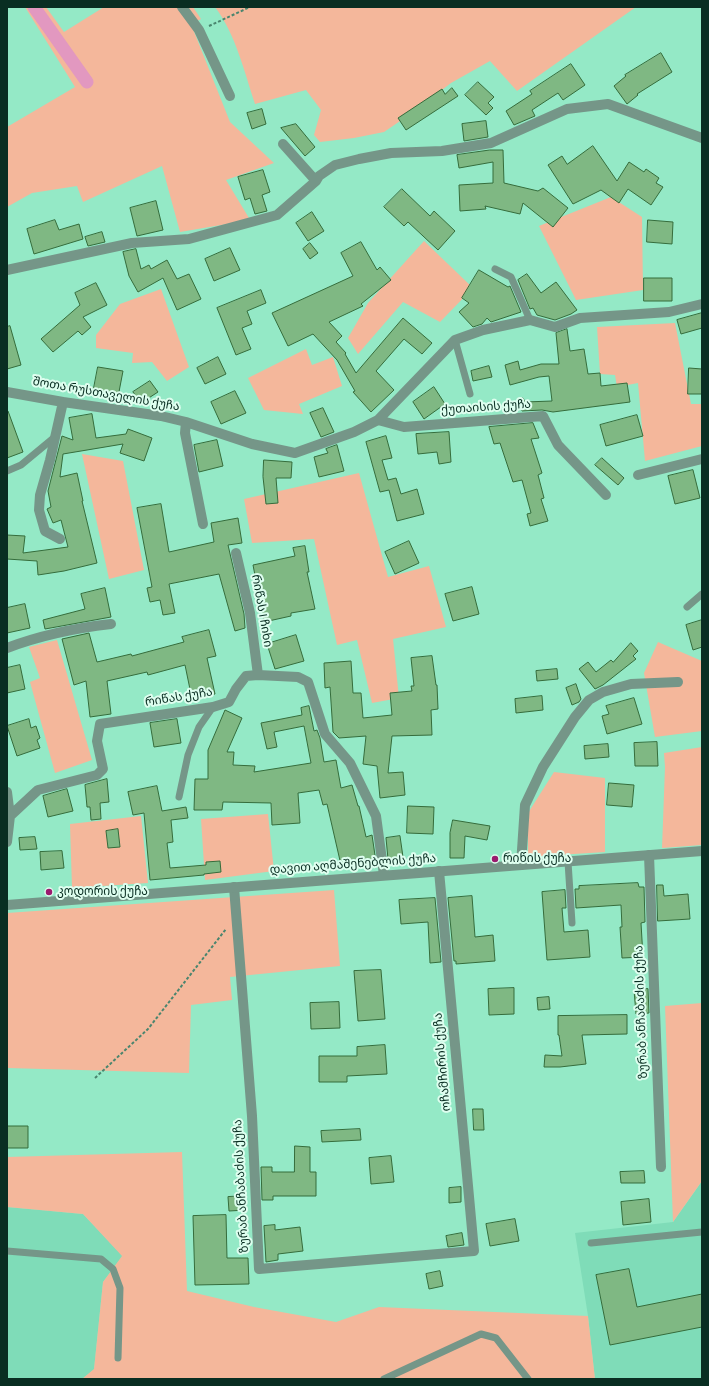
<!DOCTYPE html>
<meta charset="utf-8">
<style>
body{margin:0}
#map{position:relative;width:709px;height:1386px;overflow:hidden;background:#94e9c6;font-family:"Source Sans 3",sans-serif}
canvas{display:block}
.frame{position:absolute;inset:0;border:8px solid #092e22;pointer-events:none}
</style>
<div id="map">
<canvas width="709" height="1386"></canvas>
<div class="frame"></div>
</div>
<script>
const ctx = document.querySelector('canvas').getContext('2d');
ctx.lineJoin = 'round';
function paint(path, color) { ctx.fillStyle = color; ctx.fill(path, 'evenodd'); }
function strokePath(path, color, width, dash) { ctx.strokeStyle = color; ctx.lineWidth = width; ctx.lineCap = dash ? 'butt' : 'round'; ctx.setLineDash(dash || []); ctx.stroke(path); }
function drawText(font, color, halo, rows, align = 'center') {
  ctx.font = font + ' "Source Sans 3","Noto Sans Georgian",sans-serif'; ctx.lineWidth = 4; ctx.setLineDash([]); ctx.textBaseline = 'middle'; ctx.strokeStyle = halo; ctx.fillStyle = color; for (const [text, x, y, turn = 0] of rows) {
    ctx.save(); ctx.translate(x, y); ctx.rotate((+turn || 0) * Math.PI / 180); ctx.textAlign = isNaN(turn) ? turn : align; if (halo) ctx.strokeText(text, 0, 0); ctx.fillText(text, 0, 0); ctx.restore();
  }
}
paint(new Path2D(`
 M702,1181V1379H595L588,1316L575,1233L673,1222Z
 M7,1207L83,1214L123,1256L103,1282L94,1370L82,1379H7Z`), '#7fdcb8');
paint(new Path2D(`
 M25,7H46L64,32L104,7H193L201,19L191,24L230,122L274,163L226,180L249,218L233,223L180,232L162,166L83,202L77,186L32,193L7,207V127L75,87Z
 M215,7H636L517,91L490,61L451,83L409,115L384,132L354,138L320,142L314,135L321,110L306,90L255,104C244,71 236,35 215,7Z
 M611,197L642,217L643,290L576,300L539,226Z
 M424,241L473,288L440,322L403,302L358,354L348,338L368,303Z
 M161,289L189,367L167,381L152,362L132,363L133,353L96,348V335L120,304Z
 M675,323L691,404H702V446L645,461L638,383L617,387L615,375L600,374L597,327Z
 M306,349L312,365L333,357L342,386L299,404L303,414L264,410L248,378Z
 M82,454L123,461L144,570L109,579Z
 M359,473L388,577L429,566L446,627L393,639L399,698L372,703L357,640L337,645L314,539L252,543L244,499Z
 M57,640L92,760L55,773L30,682L40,678L29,647Z
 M658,642L702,661V731L655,737L644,673Z
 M702,747V845L662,848L665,767L664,753Z
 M554,772L605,778V852L528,857V813Z
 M268,814L274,871L205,880L201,819Z
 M141,816L148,883L72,888L70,824Z
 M334,890L340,966L230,977L232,1000L191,1005L189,1073L7,1068V913Z
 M702,1003V1181L673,1222L665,1006Z
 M182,1152L187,1291L254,1307L336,1322L379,1307L588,1316L595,1379H82L94,1369L103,1282L122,1256L83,1214L7,1207V1157Z`), '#f4b79b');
strokePath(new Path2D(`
 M34,7L87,82`), '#e298c0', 13);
const building = new Path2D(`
 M661,53L672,72L637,94L638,95L627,104L614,86L626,76L625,75Z
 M571,64L585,85L563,100L558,93L532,110L535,116L514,125L506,111L532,94L530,91Z
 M478,82L494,97L488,103L493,108L486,115L465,95Z
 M452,88L458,96L406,130L398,118L442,89L445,94Z
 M262,109L266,124L252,129L247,113Z
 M486,121L488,137L464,141L462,124Z
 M296,124L315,147L305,156L281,128Z
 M593,146L617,181L629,162L644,172L646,169L659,178L656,183L663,187L651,205L628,189L619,203L601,190L573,204L548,165L562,156L567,164Z
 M490,150H503L504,183L538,191L543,188L568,208L553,227L523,203L520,214L485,206L486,209L460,211L459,185L493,183V162L459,168L457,155Z
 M263,170L270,192L262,195L267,211L255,214L250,198L245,200L238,177Z
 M402,189L430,216L434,211L455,231L438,250L408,222L404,226L384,207Z
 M156,201L163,230L137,236L130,208Z
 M312,212L324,231L308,241L296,223Z
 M55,220L59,230L79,224L83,239L34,254L27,229Z
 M648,220L673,222L672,244L647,242Z
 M102,232L105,242L88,246L85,237Z
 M361,242L377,270L380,267L391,280L361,304L363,306L329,322L342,336L336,342L346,353L345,354L356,373L403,318L432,343L422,354L404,339L376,371L394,390L371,412L353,392L355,391L337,360L313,334L288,346L272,313L353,276L341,253Z
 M310,243L318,253L310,259L303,249Z
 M230,248L240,270L214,281L205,259Z
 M136,249L141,269L149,265L151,269L167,260L177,279L189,274L201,299L177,310L163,278L138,292L129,276L123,252Z
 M479,270L508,287L510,286L521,312L491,322L487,318L482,324L473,327L459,312L469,303L462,298Z
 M527,274L541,293L556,282L577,310L571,314L555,320L537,315L533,308L530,309L518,280Z
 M644,278H672V301H644Z
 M96,283L107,305L83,317L91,327L82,335L78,331L53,352L41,339L80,305L75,293Z
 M261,290L266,303L247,311L252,324L242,328L251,349L236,355L217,308Z
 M702,313V328L681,334L677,320Z
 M10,326L21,365L7,369V327Z
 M567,329L570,351L584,349L588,374L600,373L601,386L627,383L630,402L553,412L542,410L522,411V398H523L525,402L552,401L549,376L539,377L510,385L505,365L518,361L520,370L541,364H559L556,333Z
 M218,357L226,374L205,384L197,368Z
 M489,366L492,377L473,381L471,371Z
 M98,367L123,371L118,397L93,393Z
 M689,368L702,369V394H688Z
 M150,381L158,392L141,403L133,392Z
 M434,387L445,404L424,419L413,402Z
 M235,391L246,413L221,424L211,402Z
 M323,408L334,432L321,437L310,413Z
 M7,411H8L23,452L7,458Z
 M92,414L96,438L126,434L128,429L152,438L144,461L120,453L123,444L63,454L60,477L77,473L83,501H82L97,563L64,571L38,575L37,561L7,559V535L25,536L23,553L68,547L61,520L53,523L47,509L51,507L48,491L62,436L73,440L69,418Z
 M637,415L643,436L606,446L600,425Z
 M533,423L539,438L531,439L542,473L538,475L544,498L541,499L548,521L530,526L527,514L531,513L522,480L513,482L500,443L494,444L489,427Z
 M449,432L451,462L439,464L437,452L418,454L416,434Z
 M386,436L392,458L382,460L388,480L396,478L401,494L417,489L424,514L397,521L389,490L380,492L366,442Z
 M217,440L223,466L199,472L194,445Z
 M337,445L344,471L319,477L314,457L328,453L326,449Z
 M602,458L624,478L618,485L595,465Z
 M264,460L292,462L291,478H276L278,503L266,504L263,477Z
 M693,470L700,498L675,504L668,476Z
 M161,504L169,552L214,542L211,523L238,518L242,543L228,545L244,614L245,628L235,631L219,574L169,584L175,613L163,615L160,600L150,602L147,588L152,587L137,508Z
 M409,541L419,563L395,574L385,552Z
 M305,546L309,572H307L315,609L291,613V616L264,622L253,565L295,556L293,548Z
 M472,587L479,614L453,621L445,594Z
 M105,588L111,617L45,629L43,620L85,609L81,594Z
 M25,604L30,628L7,633V608Z
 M702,620V647L693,650L686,625Z
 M209,630L216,656L207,658L215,694L192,699L185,665L148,675L147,672L107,681L111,714L90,717L86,681L74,685L62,639L89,633L97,662L131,654L132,656L184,642L182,637Z
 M296,635L304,661L275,669L267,644Z
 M631,643L638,651L633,656L636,659L603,685L595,689L579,669L588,662L596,672L611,660L613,662Z
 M432,656L436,685H437L438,709L431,710L432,735L392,736L388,773L403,772L405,795L380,798L377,766L363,764L366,736L339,738L333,732L330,687L325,688L324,663L351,661L353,693H361L363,718L392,715L390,693L412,691L411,686H414L411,658Z
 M20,665L25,689L7,693V668Z
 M557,669L558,679L537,681L536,671Z
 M576,684L581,699L579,702L572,705L566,688Z
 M542,696L543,710L516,713L515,699Z
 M634,698L642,724L607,734L602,716L609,714L606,706Z
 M309,706L314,731L317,730L320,738L324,762L336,760L341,788L352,785L358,806H359L366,837L372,835L376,862L341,865L327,804L323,805L319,790L298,793L300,823L272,825L271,803L223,802L222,810H194L195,779H208V750L225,710L242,718L227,752H234L233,765L255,766L254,772L311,763L304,726L274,732L277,747L267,749L261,723L302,715L301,708Z
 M29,719L31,728L36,726L40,738L37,740L40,748L17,756L7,726Z
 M177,719L181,743L154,747L150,723Z
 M657,742L658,766H635L634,743Z
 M608,744L609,757L585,759L584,746Z
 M107,779L109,802L100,803L101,819L91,820L90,807H87L85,785Z
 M609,783L634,785L632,807L607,805Z
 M157,786L162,811L186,807L188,818L171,820L173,842L167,843L170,868L206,865V862L220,861L221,872L204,874V875L150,880L144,813L133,815L128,792Z
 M67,789L73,811L48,817L43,796Z
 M408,806L434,807L433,834L407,833Z
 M453,820L490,826L487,840L465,836L464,858H450V833Z
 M118,829L120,847L108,848L106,831Z
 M400,836L403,857L388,859L386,838Z
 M35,837L37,849L20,850L19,838Z
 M62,851L64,868L41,870L40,852Z
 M638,883L639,887H644L645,922L641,923L643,957L622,958L620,927H622L621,905L576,908L575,889H579V886Z
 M657,885H663L664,896L688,894L690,919L658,921Z
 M565,890L566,908H562L564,932L588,930L590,957L547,960L542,892Z
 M472,896L475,937L493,935L495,961L456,964V961H454L448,898Z
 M435,898L441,962L430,963L428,922L401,924L399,900Z
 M381,970L385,1019L358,1021L354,971Z
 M514,988V1014L489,1015L488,989Z
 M648,989L649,1013L636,1014L634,990Z
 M549,997L550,1009L538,1010L537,998Z
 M339,1002L340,1028L311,1029L310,1003Z
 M627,1015V1034L582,1035L586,1064L560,1067H544L545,1055L562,1056L559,1035H558V1016Z
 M385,1045L387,1074L347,1076V1082H319V1056H357V1047Z
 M473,1109H483L484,1130H474Z
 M7,1126H28V1148H7Z
 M360,1129L361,1140L322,1142L321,1131Z
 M295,1146L310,1147V1172H316V1196H273V1200H262L261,1167H272V1172H294Z
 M391,1156L394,1182L371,1184L369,1158Z
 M644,1171L645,1183H621L620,1172Z
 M461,1187V1202L449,1203V1188Z
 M245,1196L246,1210L229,1211L228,1197Z
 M649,1199L651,1222L623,1225L621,1202Z
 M226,1215L227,1258H248L249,1284L195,1285L193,1216Z
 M515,1219L519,1241L490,1246L486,1224Z
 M275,1225V1230L300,1227L303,1251L278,1254V1260L266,1262L264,1226Z
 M462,1233L464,1245L448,1247L446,1236Z
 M629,1269L637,1307L702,1294V1327L610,1345L596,1275Z
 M440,1271L443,1286L429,1289L426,1274Z`);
paint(building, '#7fb883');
strokePath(building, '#356c3b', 1);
strokePath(new Path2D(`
 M209,26L250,7
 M95,1078L148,1029L226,929`), '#4a856e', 2, [3, 2]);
strokePath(new Path2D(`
 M495,269L511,277L530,320
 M455,340L470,394
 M7,471L21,465L56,436
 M687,607L702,594
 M179,797L188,755L199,727L213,707
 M568,862L572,923
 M591,1243L702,1232
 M7,1251L101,1259L113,1269L120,1288L118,1358
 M384,1379L481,1334L496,1338L528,1379`), '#759688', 7);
strokePath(new Path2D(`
 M182,7L199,30L230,96
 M283,144L316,181
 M7,270L132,243L189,239L277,215L316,181L319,176L335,165L359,159L391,153L442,151L491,143L567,109L608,104L702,138
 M7,392L63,402L161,416L186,422L252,444L295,453L354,432L378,420L455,340L483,330L530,320L555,327L580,318L669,312L702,304
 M378,420L404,427L543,416L558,445L606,495
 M186,422L185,433L203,524
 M638,475L702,459
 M60,539L45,531L39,510L40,495L50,460L63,402
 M236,553L250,613L258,675
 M7,648C41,635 76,628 111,624
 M7,792L10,816L7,842
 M10,816L38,790L97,775L103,769L97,741L100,724L213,707L229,702L236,689L246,676L258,675L298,677L308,682L325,734L350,763L376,816L384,875
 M649,855L661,1167
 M521,865L525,805L543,767L575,717L589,700L603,692L631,684L678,682
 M234,887L252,1116L259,1269L474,1251L439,871`), '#759688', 10);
strokePath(new Path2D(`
 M7,905L702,851`), '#759688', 10);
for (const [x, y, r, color] of [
 [495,859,4,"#9a1a6e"],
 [49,892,4,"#9a1a6e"]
]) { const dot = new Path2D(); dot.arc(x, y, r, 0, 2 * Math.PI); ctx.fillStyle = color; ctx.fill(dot); strokePath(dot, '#defeef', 1.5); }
drawText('12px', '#092e22', '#defeef', [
 ["შოთა რუსთაველის ქუჩა",106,395,10],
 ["ქუთაისის ქუჩა",486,408,-4],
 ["რიწას I ჩიხი",261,611,80],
 ["რიწას ქუჩა",179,698,-9],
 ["დავით აღმაშენებლის ქუჩა",353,865,-4],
 ["ზურაბ ანჩაბაძის ქუჩა",642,1012,-92],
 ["ოჩამჩირის ქუჩა",443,1062,-95],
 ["ზურაბ ანჩაბაძის ქუჩა",242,1186,-93]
]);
drawText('12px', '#092e22', '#defeef', [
 ["რიწის ქუჩა",503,859],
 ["კოდორის ქუჩა",57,892]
], 'left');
</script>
